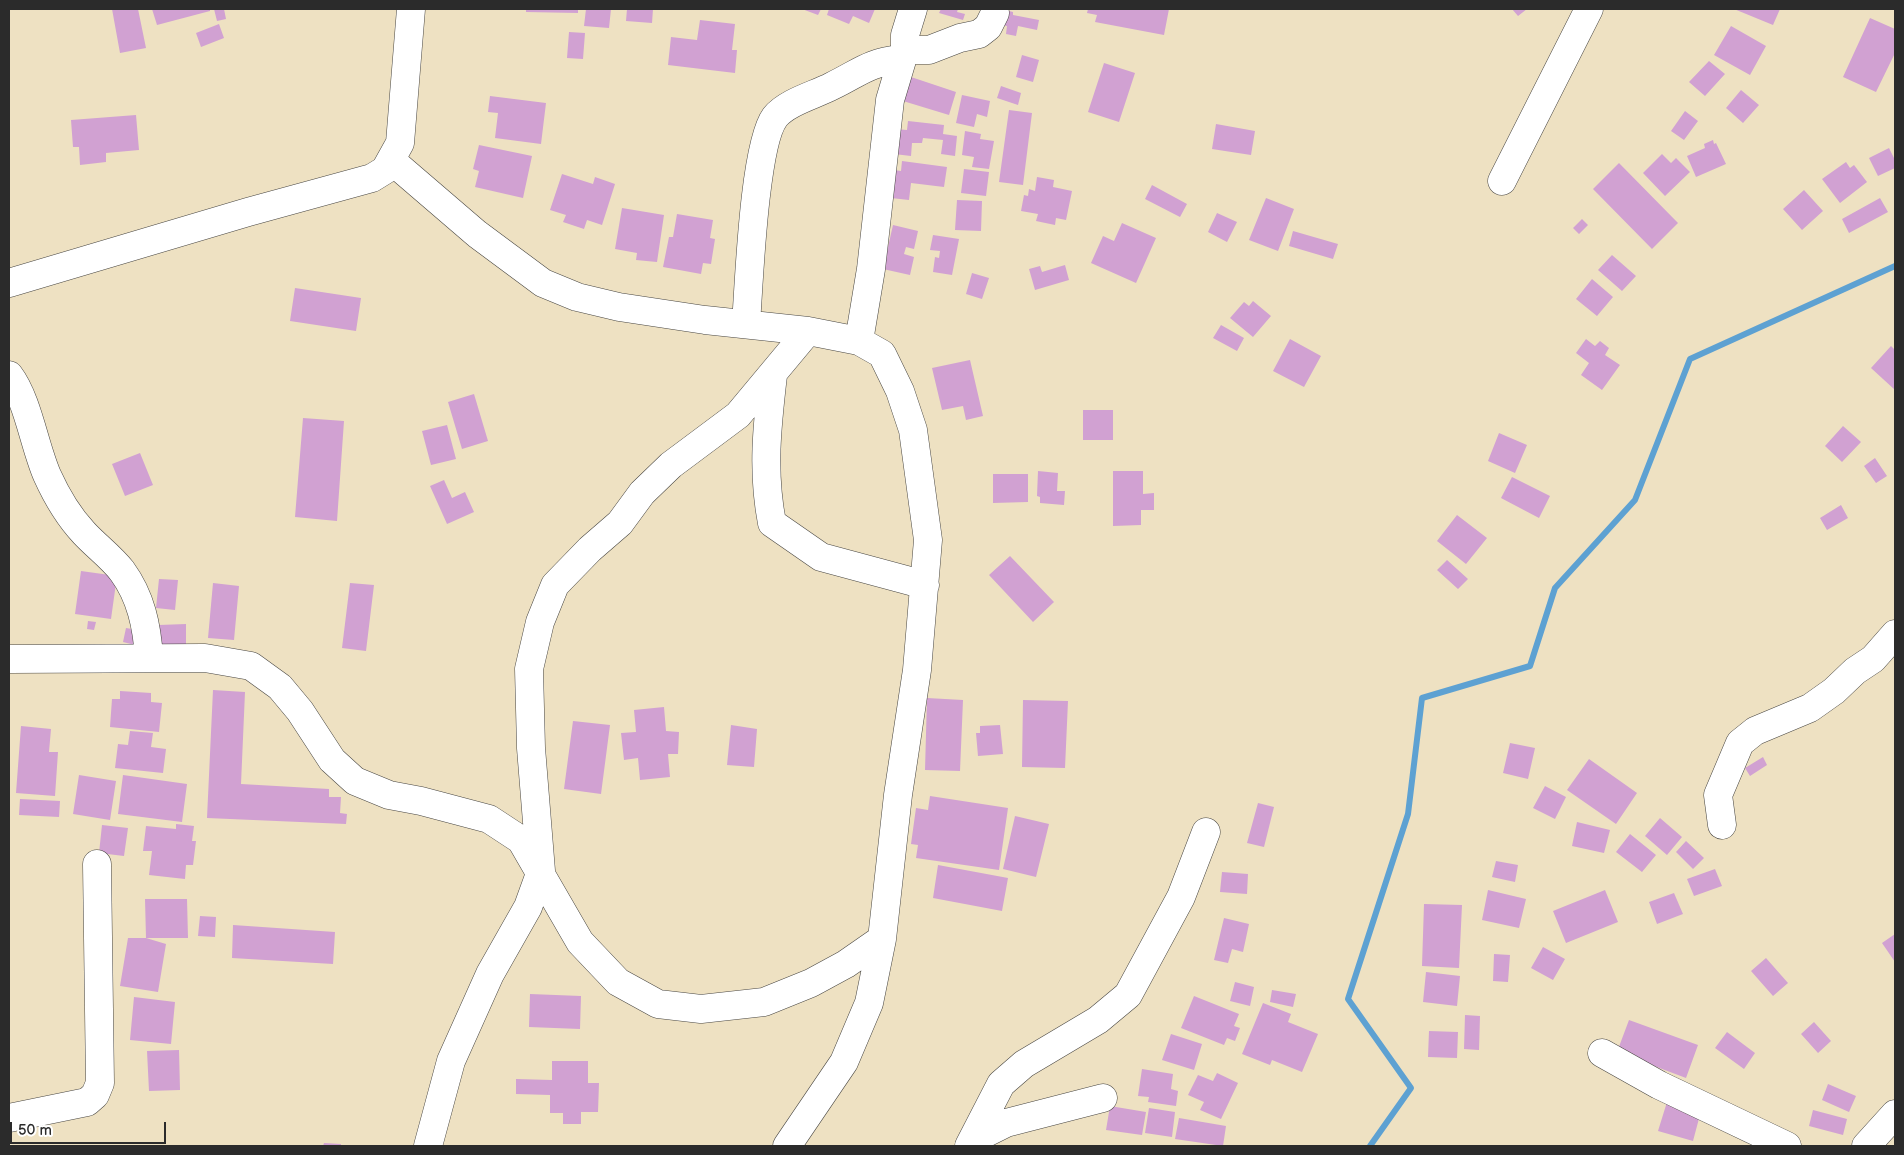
<!DOCTYPE html>
<style>
body{margin:0}
#map{position:relative;width:1904px;height:1155px;overflow:hidden;background:#eee1c2;font-family:"Balsamiq Sans",sans-serif}
canvas{display:block}
.frame{position:absolute;inset:0;border:10px solid #2b2b2b;pointer-events:none}
.scale{position:absolute;left:10px;top:1122px;width:156px;height:22px;box-sizing:border-box;border:2px solid #2b2b2b;border-top:0;padding-left:6px;font-size:15px;line-height:18px;white-space:nowrap;color:#2b2b2b;-webkit-text-stroke:4px #fff;paint-order:stroke}
</style>
<div id="map">
<canvas width="1904" height="1155"></canvas>
<div class="frame"></div>
<div class="scale">50 m</div>
</div>
<script>
const ctx = document.querySelector('canvas').getContext('2d');
ctx.lineJoin = 'round';
function strokePath(path, color, width, dash) { ctx.strokeStyle = color; ctx.lineWidth = width; ctx.lineCap = dash ? 'butt' : 'round'; ctx.setLineDash(dash || []); ctx.stroke(path); }
function paint(path, color) { ctx.fillStyle = color; ctx.fill(path, 'evenodd'); }
strokePath(new Path2D(`
 M1370,1146L1411,1088L1348,999L1408,814L1422,698L1530,666L1555,588L1635,500L1690,359L1895,266`), '#5da1d2', 6);
paint(new Path2D(`
 M112,9H138L146,48L120,53Z
 M152,9H210V11L157,25Z
 M214,9H224L226,19L217,21Z
 M526,9H578V13L526,12Z
 M586,9H611L609,28L584,26Z
 M627,9H653L652,23L626,21Z
 M802,9H821L818,15Z
 M829,9H875L869,23L853,16L849,24L827,15Z
 M941,9H958L957,12L965,14L963,20L939,13Z
 M1001,9L1013,12V15L1039,20L1037,30L1018,26L1016,36L1006,34L1007,26L998,25Z
 M1088,9H1169L1164,35L1095,22L1097,15L1087,13Z
 M1512,9H1527L1518,16Z
 M1734,9H1780L1773,25Z
 M1870,18L1895,29V53L1876,92L1843,77Z
 M700,20L735,24L732,50H737L735,73L668,65L671,37L697,40Z
 M219,24L224,38L201,47L196,33Z
 M1731,26L1766,46L1750,75L1714,55Z
 M569,32L585,33L583,59L567,58Z
 M1022,55L1039,60L1033,82L1016,77Z
 M1709,61L1725,74L1705,96L1689,82Z
 M1104,63L1135,73L1119,122L1088,112Z
 M911,77L956,92L949,115L903,101Z
 M1001,86L1021,93L1018,105L997,98Z
 M1741,90L1759,105L1743,123L1726,108Z
 M962,95L990,101L987,117L977,114L974,127L956,123Z
 M490,96L546,103L541,144L495,138L498,113L488,112Z
 M1009,110L1032,113L1023,185L999,182Z
 M1685,111L1698,121L1684,140L1671,131Z
 M136,115L139,150L106,153V162L80,165L79,147H73L71,120Z
 M908,121L944,125L943,134L957,136L955,156L941,154L943,140L923,138L922,143H912L911,156L894,154L896,129L907,130Z
 M1216,124L1255,131L1251,155L1212,149Z
 M965,131L981,134L980,139L994,141L989,169L972,167L974,157L962,155Z
 M1713,140L1714,144L1716,143L1726,164L1696,177L1687,156L1705,148L1704,144Z
 M479,145L532,156L523,198L475,187L479,171L473,169Z
 M1889,148L1895,160V168L1878,176L1869,158Z
 M1662,154L1671,163L1676,158L1690,172L1665,196L1643,173Z
 M902,161L947,167L944,187L911,183L909,200L891,198L894,170L901,171Z
 M1846,162L1850,168L1854,165L1867,182L1840,203L1822,179Z
 M1619,163L1678,223L1652,249L1593,189Z
 M964,169L989,172L986,196L961,193Z
 M562,174L593,184L595,177L615,184L602,225L587,220L584,229L563,222L566,215L550,210Z
 M1037,177L1054,180L1053,187L1072,191L1066,220L1056,218L1055,225L1036,221L1038,214L1021,211L1024,195L1028,196L1029,189L1035,191Z
 M1152,185L1187,204L1180,217L1145,199Z
 M1804,190L1823,211L1802,230L1783,209Z
 M1266,198L1294,209L1278,251L1249,240Z
 M1880,198L1888,212L1849,233L1842,219Z
 M957,200L982,201L981,231L955,230Z
 M622,208L664,215L657,262L636,260L637,253L615,249Z
 M1217,213L1237,222L1227,242L1208,232Z
 M677,214L713,220L710,238L715,239L711,264L703,263L701,274L663,267L669,237H673Z
 M1582,219L1588,225L1579,234L1573,228Z
 M1122,223L1156,238L1136,283L1091,263L1103,236L1114,241Z
 M893,225L918,231L914,249L906,247L904,254L914,257L910,275L883,269Z
 M1293,231L1338,244L1333,259L1289,246Z
 M933,235L959,239L952,275L933,272L935,257L939,258L940,251L930,250Z
 M1612,255L1636,276L1622,291L1598,270Z
 M1065,265L1069,280L1035,290L1029,269L1040,266L1042,272Z
 M972,273L989,278L982,299L966,294Z
 M1592,279L1613,297L1597,316L1576,299Z
 M295,288L361,298L356,331L290,321Z
 M1253,301L1271,316L1253,337L1230,318L1244,302L1249,306Z
 M1221,325L1244,338L1237,351L1213,338Z
 M1290,339L1321,356L1304,387L1273,371Z
 M1586,339L1595,346L1600,341L1609,348L1605,355L1620,365L1602,390L1581,375L1589,363L1576,353Z
 M1891,346L1895,350V390L1871,368Z
 M970,360L983,416L966,420L963,406L942,410L932,368Z
 M474,394L488,441L462,449L448,402Z
 M1083,410H1113V440H1083Z
 M303,418L344,421L337,521L295,517Z
 M447,425L456,459L431,465L422,431Z
 M1843,426L1861,442L1842,462L1825,446Z
 M1499,433L1527,445L1515,473L1488,461Z
 M140,453L153,485L125,496L112,464Z
 M1875,458L1887,476L1876,483L1864,466Z
 M1038,471L1058,473L1057,491H1065L1064,505L1040,503V497L1037,496Z
 M1113,471H1143V494L1154,493V510H1141V525L1113,526Z
 M993,474H1028V502L993,503Z
 M1512,477L1550,496L1539,518L1501,498Z
 M444,480L452,498L465,492L474,512L447,524L430,486Z
 M1841,505L1848,518L1827,530L1820,518Z
 M1457,515L1487,538L1466,564L1437,541Z
 M1010,556L1054,602L1033,622L989,575Z
 M1447,560L1468,579L1458,589L1437,570Z
 M81,571L117,576L111,619L75,614Z
 M159,579L178,580L175,610L156,608Z
 M213,583L239,586L234,640L208,638Z
 M350,583L374,585L366,651L342,648Z
 M88,621L96,622L94,630L87,629Z
 M186,624V644H159V625Z
 M126,628L138,630L135,645L123,642Z
 M213,690L245,692L241,784L329,789V797H341L340,813L347,814L346,824L207,818Z
 M120,691L151,693V702L162,703L159,732L110,727L112,699H120Z
 M927,698L963,700L960,771L925,770Z
 M1023,700L1068,701L1065,768L1022,767Z
 M664,707L666,731L679,732L678,754H668L670,777L640,780L638,758L624,760L621,733L636,732L634,710Z
 M573,721L610,725L601,794L564,789Z
 M731,725L757,729L754,767L727,765Z
 M1000,725L1003,754L978,756L976,733H980V726Z
 M21,726L51,729L49,752H58L55,796L16,793Z
 M130,731L153,733L151,747L166,749L163,773L115,768L118,744L128,745Z
 M1510,743L1535,748L1528,779L1503,773Z
 M1763,757L1767,765L1750,776L1745,768Z
 M1589,759L1637,793L1616,824L1567,790Z
 M79,775L116,781L110,820L73,814Z
 M123,775L187,784L182,822L118,814Z
 M1545,786L1566,797L1555,819L1533,808Z
 M930,796L1008,808L999,870L916,858L918,845L911,844L916,808L928,810Z
 M20,799L60,801L59,817L19,815Z
 M1258,803L1274,807L1264,847L1247,843Z
 M1015,816L1049,824L1036,877L1003,869Z
 M1660,818L1682,837L1667,855L1645,836Z
 M1577,822L1610,830L1604,853L1572,846Z
 M176,824L194,826L192,841H196L193,865H186L185,879L149,875L152,851H143L146,826L176,829Z
 M102,825L128,828L124,856L99,853Z
 M1630,834L1656,855L1642,872L1616,852Z
 M1686,841L1704,858L1693,869L1676,852Z
 M1496,861L1518,865L1515,882L1492,877Z
 M938,865L1008,878L1002,911L933,898Z
 M1715,869L1722,886L1694,896L1687,879Z
 M1222,872L1248,874L1247,894L1220,892Z
 M1488,890L1526,899L1519,928L1482,920Z
 M1605,890L1618,922L1566,943L1553,911Z
 M1674,893L1683,914L1657,924L1649,902Z
 M145,899H187L188,938H146L166,944L158,992L120,986L128,938H146Z
 M1424,904L1462,905L1459,968L1422,966Z
 M200,916L216,917L215,937L198,936Z
 M1224,918L1249,924L1243,952L1232,949L1228,963L1214,960Z
 M233,925L335,932L333,964L232,958Z
 M1895,934V962L1882,943Z
 M1543,947L1565,959L1553,980L1531,968Z
 M1494,954L1510,955L1508,982L1493,981Z
 M1766,958L1788,983L1773,996L1751,971Z
 M1426,972L1460,976L1457,1006L1423,1002Z
 M1235,982L1254,987L1250,1006L1230,1001Z
 M1272,990L1296,994L1293,1007L1270,1002Z
 M530,994L581,996L580,1029L529,1027Z
 M1194,996L1239,1014L1234,1026L1240,1028L1235,1041L1227,1038L1224,1045L1181,1028Z
 M134,997L175,1002L171,1044L130,1040Z
 M1263,1003L1291,1014L1288,1022L1318,1034L1302,1072L1272,1060L1270,1065L1242,1054Z
 M1465,1015L1480,1016L1479,1050L1464,1049Z
 M1629,1020L1698,1045L1686,1078L1617,1052Z
 M1814,1022L1831,1041L1818,1053L1801,1034Z
 M1429,1031L1458,1032L1457,1058L1428,1057Z
 M1727,1032L1755,1053L1744,1069L1715,1048Z
 M1171,1034L1202,1044L1194,1070L1162,1060Z
 M179,1050L180,1090L149,1091L147,1051Z
 M552,1061H588V1083H599L598,1112H581V1124H563V1113H550V1095L516,1094V1079L552,1080Z
 M1142,1069L1173,1074L1171,1089L1178,1091L1176,1106L1148,1102L1149,1097L1138,1096Z
 M1217,1073L1238,1083L1221,1119L1200,1110L1204,1102L1188,1095L1198,1075L1213,1081Z
 M1828,1084L1856,1096L1849,1112L1822,1100Z
 M1667,1102L1701,1111L1693,1141L1658,1131Z
 M1110,1106L1146,1112L1142,1135L1106,1130Z
 M1149,1108L1175,1112L1172,1137L1145,1133Z
 M1813,1110L1847,1119L1843,1135L1809,1126Z
 M1179,1118L1226,1126L1223,1146L1175,1139Z
 M324,1143L341,1144V1146H323Z`), '#d1a1d2');
const minor = new Path2D(`
 M905,50H929L960,38L979,34L988,27L995,13
 M392,161L477,234L543,283L577,297L619,307L705,320L808,331L859,341L882,354L900,391L913,430L928,540L917,670L898,795L882,939L869,1003L844,1062L787,1146
 M1502,181L1589,9
 M9,283L248,212L372,178L385,170L400,143L411,9
 M746,324C749,284 754,145 775,117C787,102 815,95 832,86C861,72 867,63 901,59
 M859,341L871,269L890,100L905,50V35L913,9
 M9,375C28,400 34,445 47,475C56,495 69,517 84,533C96,546 111,557 122,571C141,597 147,626 149,658
 M773,375C767,426 762,472 772,523L821,557L925,585
 M9,659L205,658L251,666L280,687L300,711L332,760L355,781L389,795L421,801L489,819L521,840L580,942L618,982L658,1004L701,1009L764,1002L811,983L846,964L882,939
 M1722,825L1718,795L1740,743L1755,731L1810,708L1834,691L1855,671L1873,659L1895,634
 M1602,1053L1659,1085L1787,1146
 M9,1118L87,1102L95,1095L100,1083L97,864
 M972,1140L1006,1123L1103,1098
 M428,1146L451,1061L490,974L528,907L541,871L531,748L529,669L540,622L555,585L590,549L620,523L642,493L671,465L738,415L808,331
 M969,1146L1001,1084L1024,1064L1098,1020L1128,995L1181,897L1206,832
 M1866,1146L1895,1114`);
strokePath(minor, '#484642', 29);
strokePath(minor, '#fff', 28);
</script>
